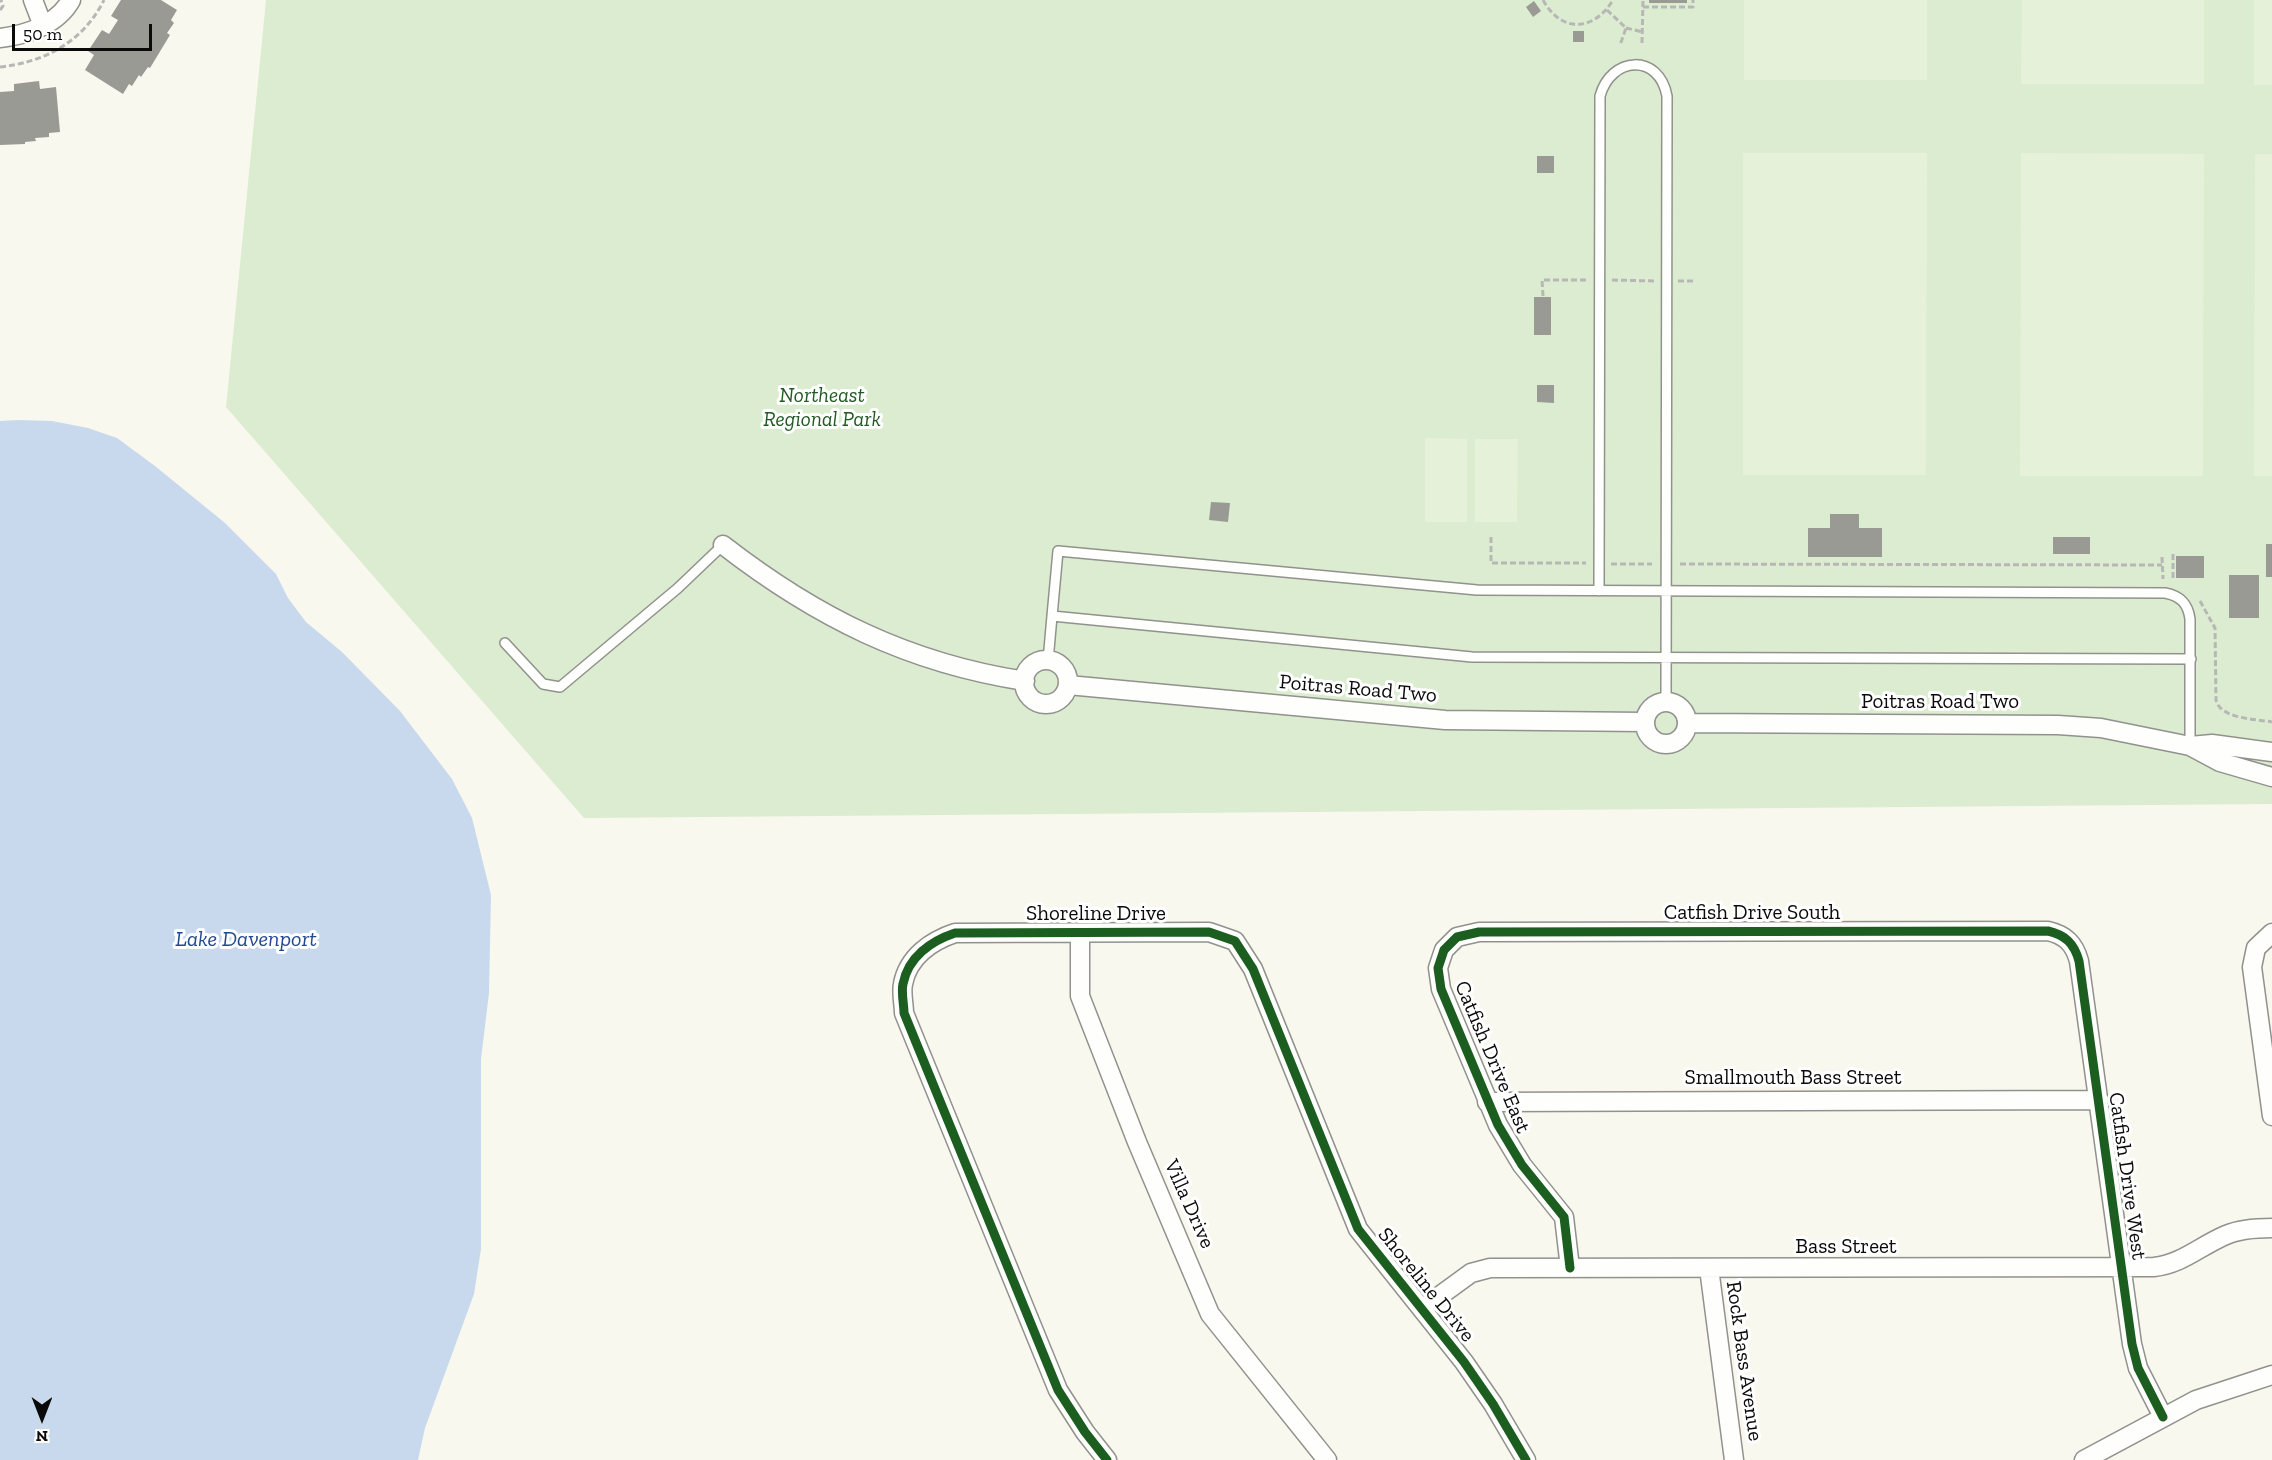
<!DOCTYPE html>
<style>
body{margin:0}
#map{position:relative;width:2272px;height:1460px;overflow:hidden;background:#f8f8ee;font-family:"Zilla Slab",serif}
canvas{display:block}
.north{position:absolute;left:12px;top:1388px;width:60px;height:60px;-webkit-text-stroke:4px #fff;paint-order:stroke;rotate:180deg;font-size:16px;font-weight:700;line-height:24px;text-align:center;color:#0a0a0a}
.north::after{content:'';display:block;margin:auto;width:21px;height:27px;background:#0a0a0a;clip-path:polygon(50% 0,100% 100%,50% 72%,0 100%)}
.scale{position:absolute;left:12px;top:24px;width:140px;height:27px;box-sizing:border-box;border:3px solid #0a0a0a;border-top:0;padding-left:8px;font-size:18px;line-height:21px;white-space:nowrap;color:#0a0a0a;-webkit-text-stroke:4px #fff;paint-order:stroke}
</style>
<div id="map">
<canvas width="2272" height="1460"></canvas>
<div class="north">N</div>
<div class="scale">50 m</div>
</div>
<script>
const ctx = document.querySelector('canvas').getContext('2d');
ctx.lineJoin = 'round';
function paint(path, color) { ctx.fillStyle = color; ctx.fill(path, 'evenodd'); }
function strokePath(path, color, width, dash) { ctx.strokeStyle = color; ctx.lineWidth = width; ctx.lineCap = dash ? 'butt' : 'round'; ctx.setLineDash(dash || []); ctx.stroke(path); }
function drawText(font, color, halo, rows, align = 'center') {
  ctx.font = font + ' "Zilla Slab",serif'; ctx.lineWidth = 6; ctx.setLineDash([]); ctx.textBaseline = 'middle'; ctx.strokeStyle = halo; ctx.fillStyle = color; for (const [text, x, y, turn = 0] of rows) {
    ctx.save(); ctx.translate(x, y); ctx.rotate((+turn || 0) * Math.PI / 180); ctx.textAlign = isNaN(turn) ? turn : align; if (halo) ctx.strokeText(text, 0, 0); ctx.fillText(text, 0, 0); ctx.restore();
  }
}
paint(new Path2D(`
 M266,0H2272V804L584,818L226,407Z`), '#dcecd0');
paint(new Path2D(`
 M1744,0H1927V80H1744Z
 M2022,0H2204V84H2021Z
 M2254,0H2272V85H2254Z
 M1743,153H1927L1926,475H1743Z
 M2021,153L2204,154L2203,476H2020Z
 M2255,154H2272V476H2254Z
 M1425,438L1467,439V522H1425Z
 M1475,439H1518L1517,522H1475Z`), '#e6f1d9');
paint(new Path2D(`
 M18,420L52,421L88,428L117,438L155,466L225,523L276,574L288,598L306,622L342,652L400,711L452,779L472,818L491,895L489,993L481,1059V1249L474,1294L425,1428L418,1460H0V421Z`), '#c8d9ee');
paint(new Path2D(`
 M121,0H161L177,10L171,20L174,23L167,33L170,35L150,68L148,67L141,77L139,75L132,86L129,84L123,94L85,70L94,55L88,51L102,30L109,34L118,20L111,16Z
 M1649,0H1687V3H1649Z
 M1534,1L1541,11L1533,17L1526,7Z
 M1573,31H1584V42H1573Z
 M39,81L40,89L56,87L60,132L49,133V137L35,138L36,141L25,142V144L0,145V92L14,91V84Z
 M1537,156H1554V173H1537Z
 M1534,297H1551V335H1534Z
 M1537,385H1554V403L1537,402Z
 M1211,502L1230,503L1228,522L1209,520Z
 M1830,514H1859V528H1882V557H1808V528H1830Z
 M2053,537H2090V554H2053Z
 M2266,544H2272V577H2266Z
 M2176,556H2204V578H2176Z
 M2229,575H2259V618H2229Z`), '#9a9a94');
const lane = new Path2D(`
 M1599,591L1600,96C1611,56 1659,53 1667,96L1666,701
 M1052,616L1058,551L1477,590L2165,593C2181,596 2188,604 2190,619V746
 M505,643L543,684L560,687L678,588L723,545
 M1048,661L1052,616L1472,657L2191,659`);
const street = new Path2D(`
 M33,0L43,26
 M0,38C26,35 57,25 71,0
 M723,545C816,617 908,663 1025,681
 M1024 682a22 22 0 1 1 44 0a22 22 0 1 1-44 0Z
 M1068,685L1445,720L1644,722
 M1645 723a21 21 0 1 1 42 0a21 21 0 1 1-42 0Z
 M1688,723L2058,725L2101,728L2190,746L2212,744L2272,752
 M2190,746L2220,762L2272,777
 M1080,933V996L1137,1142L1210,1314L1327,1460
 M2272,933L2256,948L2252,967L2272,1116
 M1487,1102L2099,1100
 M1570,1268L1564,1217L1522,1165L1498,1125L1441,989L1438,968L1444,950L1457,937L1479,932L2048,931C2065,935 2074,943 2079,961L2132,1344L2138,1368L2163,1417
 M1709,1268L1734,1460
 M1423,1308L1471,1273L1490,1268L2154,1267C2182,1264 2200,1246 2226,1235C2240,1229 2257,1228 2272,1228
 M1107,1460L1085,1432L1058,1390L904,1013C904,1004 901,993 903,984C908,957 931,941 955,933L1209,932L1235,941L1253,969L1358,1229L1464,1362L1493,1404L1526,1460
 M2084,1460L2196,1400L2272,1375`);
strokePath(lane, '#91918d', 12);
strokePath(street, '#91918d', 21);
strokePath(new Path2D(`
 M1543,0C1562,34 1594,31 1613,0
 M1643,7H1693V0
 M0,10L3,6L1,0
 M1607,10L1626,28L1620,45
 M1626,28L1643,32
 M1642,43L1643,0
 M0,67C45,62 83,42 104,0
 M1612,280L1654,281
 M1678,281H1694
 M1543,296L1542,280H1588
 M1491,537V563H1586
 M2173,554V581
 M2162,557L2163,579
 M1611,564H1652
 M1680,564L2162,565
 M2200,601L2215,628L2216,700C2220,719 2256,719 2272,722`), '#b7b7b5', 3, [6, 3]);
strokePath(lane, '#fefefc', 9);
strokePath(street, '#fefefc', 18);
strokePath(new Path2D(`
 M1570,1268L1564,1217L1522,1165L1498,1125L1441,989L1438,968L1444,950L1457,937L1479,932L2048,931C2065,935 2074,943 2079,961L2132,1344L2138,1368L2163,1417
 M1107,1460L1085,1432L1058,1390L904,1013C904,1004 901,993 903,984C908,957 931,941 955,933L1209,932L1235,941L1253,969L1358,1229L1464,1362L1493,1404L1526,1460`), '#1b5e20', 9);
drawText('italic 21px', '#225923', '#fff', [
 ["Northeast",822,396],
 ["Regional Park",822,420]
]);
drawText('21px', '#0a0a0a', '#fff', [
 ["Poitras Road Two",1358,689,5],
 ["Poitras Road Two",1940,702],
 ["Catfish Drive South",1752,913],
 ["Shoreline Drive",1096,914],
 ["Catfish Drive East",1492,1057,67],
 ["Smallmouth Bass Street",1793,1078],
 ["Catfish Drive West",2127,1176,82],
 ["Villa Drive",1189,1204,66],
 ["Bass Street",1846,1247],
 ["Shoreline Drive",1426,1285,51],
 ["Rock Bass Avenue",1744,1361,82]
]);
drawText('italic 22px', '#22488d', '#fff', [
 ["Lake Davenport",246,940]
]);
</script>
